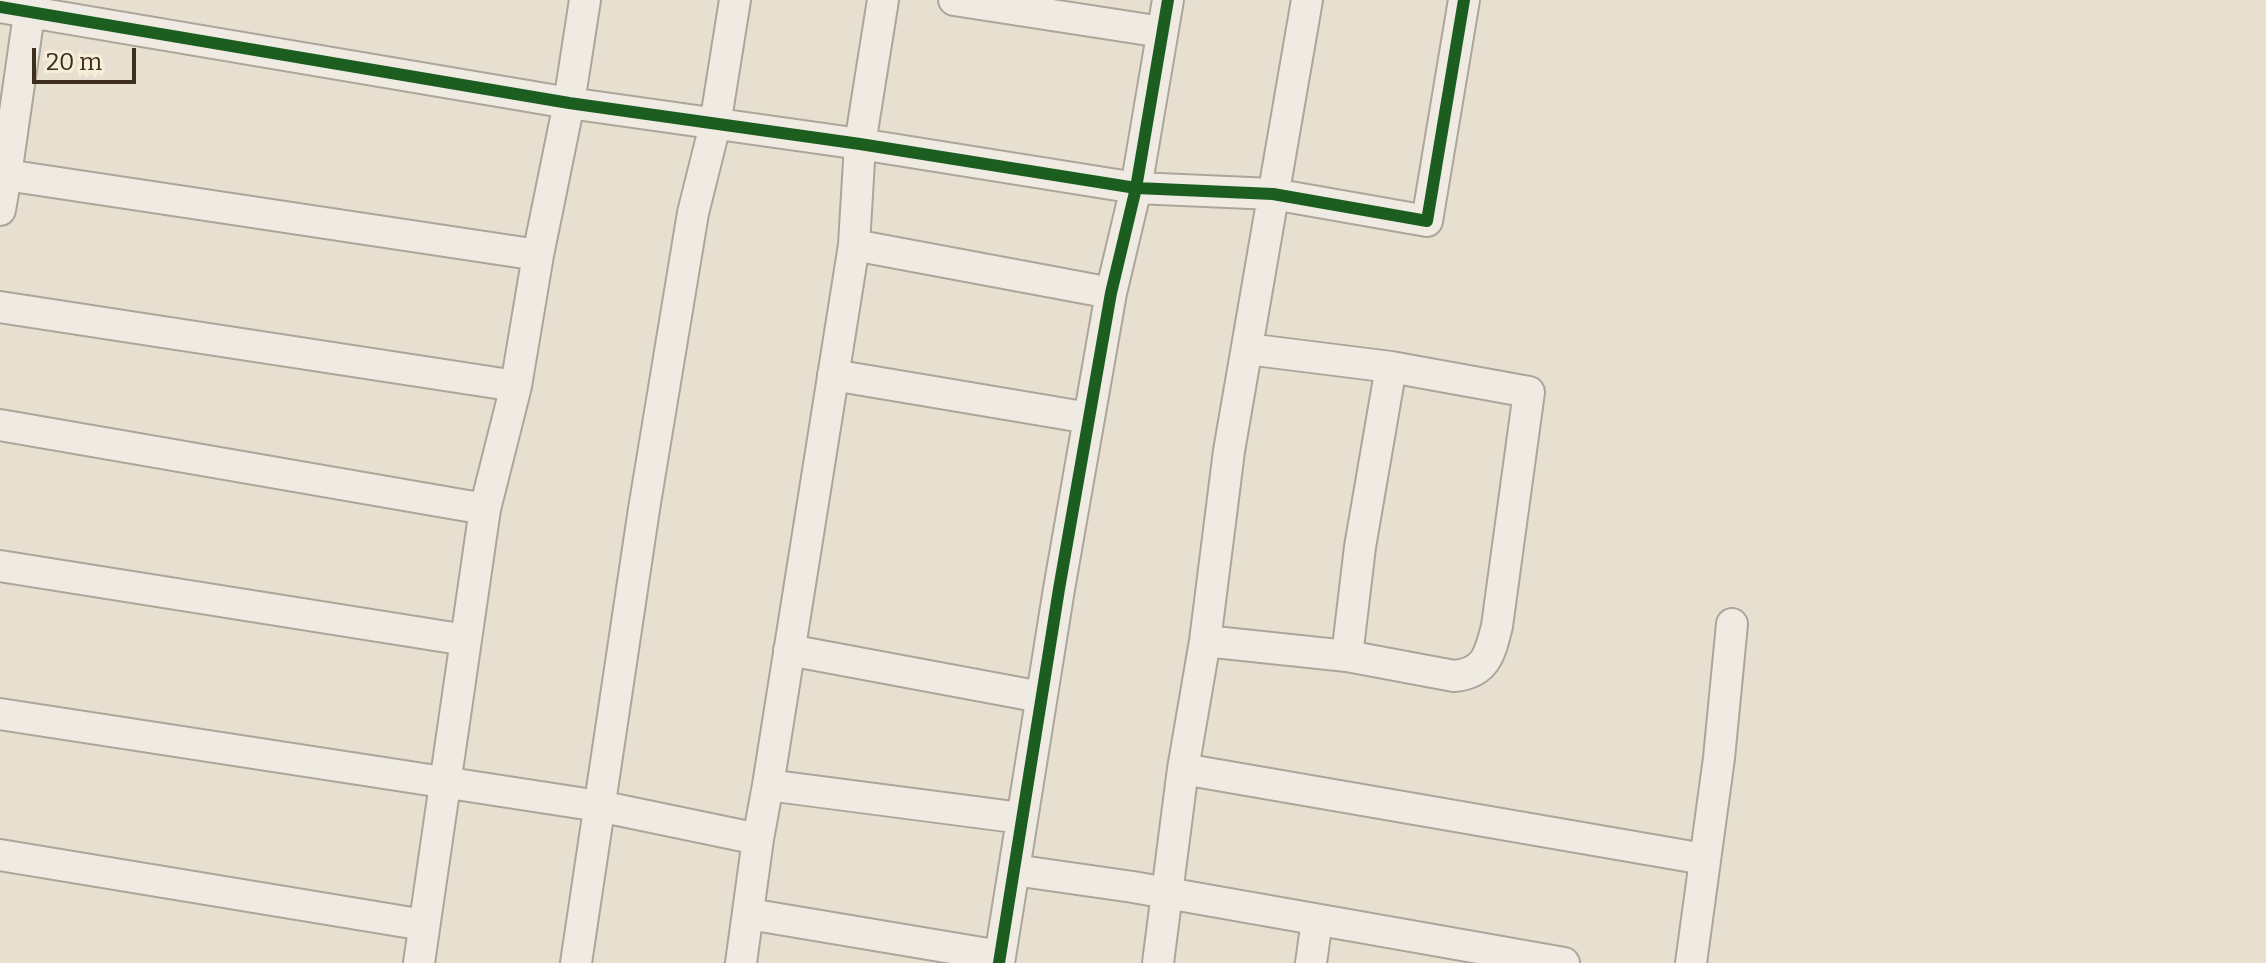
<!DOCTYPE html>
<style>
body{margin:0}
#map{position:relative;width:2266px;height:963px;overflow:hidden;background:#e7e0d1;font-family:Bitter,serif}
canvas{display:block}
.scale{position:absolute;left:32px;top:48px;width:104px;height:36px;box-sizing:border-box;border:4px solid #3d2e20;border-top:0;padding-left:10px;font-size:24px;line-height:28px;white-space:nowrap;color:#3d2e20;-webkit-text-stroke:6px #f7eed8;paint-order:stroke}
</style>
<div id="map">
<canvas width="2266" height="963"></canvas>
<div class="scale">20 m</div>
</div>
<script>
const ctx = document.querySelector('canvas').getContext('2d');
ctx.lineJoin = 'round';
function strokePath(path, color, width, dash) { ctx.strokeStyle = color; ctx.lineWidth = width; ctx.lineCap = dash ? 'butt' : 'round'; ctx.setLineDash(dash || []); ctx.stroke(path); }
const street = new Path2D(`
 M954,0L1162,32
 M0,7L569,103L860,144L1136,188L1273,194L1427,221L1464,0
 M6,175L31,0
 M0,210L6,175L538,255
 M854,245L1111,293
 M0,307L516,386
 M833,375L1089,418
 M0,425L485,509
 M0,566L466,640
 M1205,641L1347,656L1454,676C1486,673 1490,654 1497,626L1529,392L1391,367L1247,349
 M789,650L1041,697
 M1347,656L1360,547L1391,367
 M0,714L599,806L758,839
 M1183,769L1704,859
 M768,785L1022,818
 M0,855L424,925
 M1014,870L1133,887L1564,963
 M749,914L1000,956
 M419,963L485,509L516,386L538,255L569,103L585,0
 M576,963L644,509L693,213L715,125L735,0
 M741,963L758,839L768,785L854,245L860,144L883,0
 M999,963L1059,589L1111,293L1136,188L1168,0
 M1158,963L1183,769L1205,641L1229,451L1307,0
 M1311,963L1317,920
 M1691,963L1719,758L1732,624`);
strokePath(street, '#ada599', 34);
strokePath(street, '#efebe3', 30);
strokePath(new Path2D(`
 M0,7L569,103L860,144L1136,188L1273,194L1427,221L1464,0
 M999,963L1059,589L1111,293L1136,188L1168,0`), '#1b5e20', 12);
</script>
